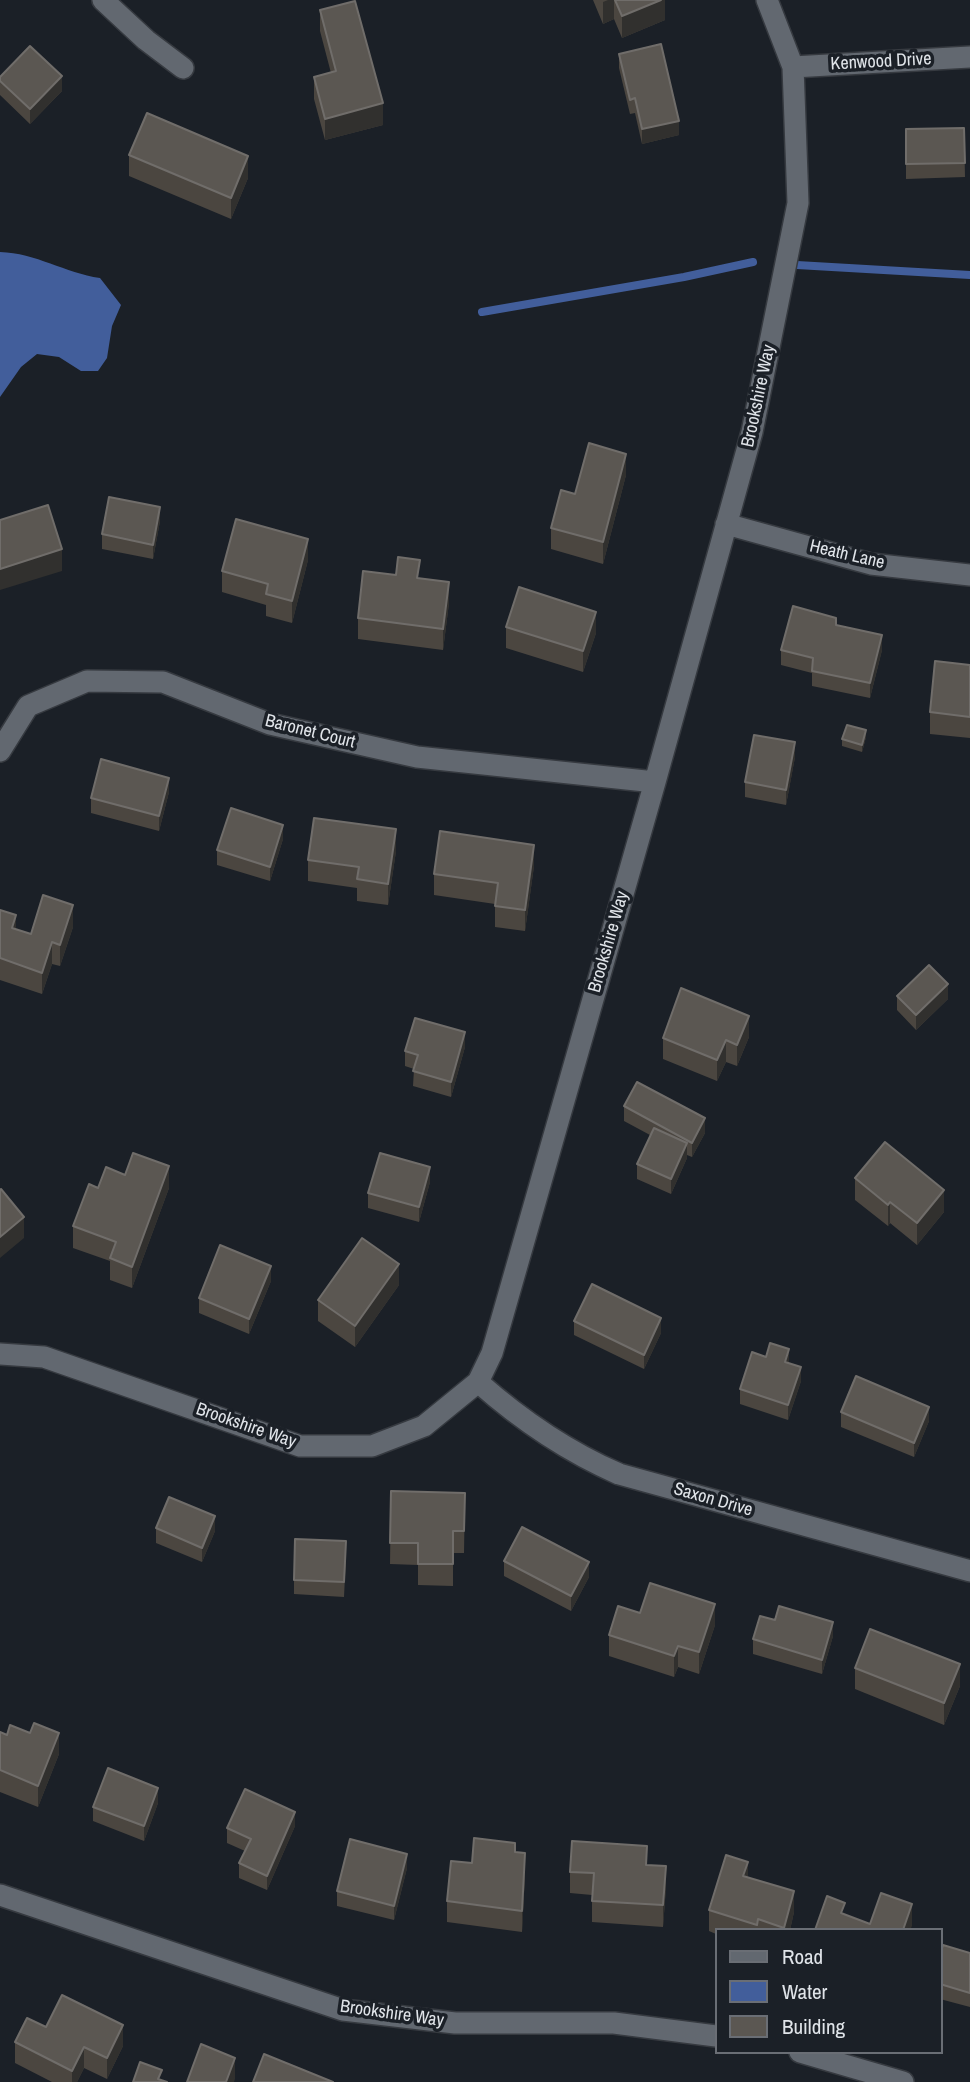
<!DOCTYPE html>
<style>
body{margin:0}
#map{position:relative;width:970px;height:2082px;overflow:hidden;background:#1b2027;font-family:"Archivo Narrow",sans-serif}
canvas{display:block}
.legend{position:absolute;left:715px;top:1928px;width:228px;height:126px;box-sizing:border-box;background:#1b2027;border:2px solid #6a6e75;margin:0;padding:9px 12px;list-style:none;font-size:21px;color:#e0e4e9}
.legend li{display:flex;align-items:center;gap:14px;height:35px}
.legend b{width:35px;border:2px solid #6a6e75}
</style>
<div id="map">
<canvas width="970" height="2082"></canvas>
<ul class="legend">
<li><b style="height:9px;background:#626870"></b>Road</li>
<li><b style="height:19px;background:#425e9b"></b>Water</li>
<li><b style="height:19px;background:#5b5752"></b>Building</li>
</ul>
</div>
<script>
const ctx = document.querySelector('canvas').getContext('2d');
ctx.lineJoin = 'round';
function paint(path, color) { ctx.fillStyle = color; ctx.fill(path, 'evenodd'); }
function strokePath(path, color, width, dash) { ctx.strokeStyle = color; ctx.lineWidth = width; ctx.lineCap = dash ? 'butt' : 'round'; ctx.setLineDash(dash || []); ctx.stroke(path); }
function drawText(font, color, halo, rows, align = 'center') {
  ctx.font = font + ' "Archivo Narrow",sans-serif'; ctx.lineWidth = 7; ctx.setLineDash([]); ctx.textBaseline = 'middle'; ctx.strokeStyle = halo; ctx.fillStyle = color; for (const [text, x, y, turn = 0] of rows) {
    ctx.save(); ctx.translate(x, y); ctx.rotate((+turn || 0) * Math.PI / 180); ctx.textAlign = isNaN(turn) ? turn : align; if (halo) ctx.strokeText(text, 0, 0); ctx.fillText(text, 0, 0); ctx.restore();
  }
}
paint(new Path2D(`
 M0,252C36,253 65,273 100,278L121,305L112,326L107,358L98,371H81L59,357L37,354L21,367L0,397Z`), '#425e9b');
strokePath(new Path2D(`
 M797,265L970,275
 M482,312L684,277L753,262`), '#425e9b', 8);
const street = new Path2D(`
 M103,0L146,40L183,68
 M793,67L970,57
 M726,524L871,564L970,575
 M0,751L28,706L87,681L163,682L270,724L417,757L655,782
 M0,1354L44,1357L300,1446H372L424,1426L478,1382L492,1353L655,782L752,432L798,203L793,67L767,0
 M478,1382C521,1420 566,1451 619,1474L970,1571
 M0,1895L343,2010L455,2023H614L716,2036
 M800,2052L903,2082`);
strokePath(street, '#363a40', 24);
strokePath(street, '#626870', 21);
paint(new Path2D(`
 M593,0H665V20L622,38L614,19L603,24Z
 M320,10L383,125L325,140L314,99V77L331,73L320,31Z
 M619,54L679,135L642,144L635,113L630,114L619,68Z
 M0,77L62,91L30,124L0,95Z
 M964,128L965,177L906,179V129Z
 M129,155L248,178L231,219L129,176Z
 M626,475L603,564L551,549V528L575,494Z
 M160,521L153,559L102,549V534Z
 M308,560L292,623L266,616V605L222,592V571Z
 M420,578L449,603L443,650L358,639V618Z
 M836,625L882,650L870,698L812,686V673L781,665V650Z
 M506,627L596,633L583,672L506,648Z
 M970,665V738L930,734V712Z
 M866,737L862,752L842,746V739Z
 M795,757L786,805L745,797V782Z
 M169,792L159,831L91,813V798Z
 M283,839L270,881L217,865V850Z
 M396,851L388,905L357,901V888L308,881V860Z
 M534,866L525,931L495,927V904L434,895V874Z
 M0,910L16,929L31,934L73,927L60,966L52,964L42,994L0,980Z
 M897,996L948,999L916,1030L897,1010Z
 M749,1037L737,1066L726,1062L717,1081L663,1059V1038Z
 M465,1047L451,1097L413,1086L414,1069L405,1066V1051Z
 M624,1106L705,1133L692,1157L687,1155V1158L671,1194L637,1179V1164L650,1135L624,1121Z
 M125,1175L169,1188L132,1288L110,1280V1261L73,1248V1226L98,1188Z
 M855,1178L944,1212L917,1245L890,1223L888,1226L855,1200Z
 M430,1182L419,1222L368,1208V1193Z
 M271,1281L249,1334L199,1313V1298Z
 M399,1285L355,1347L318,1321V1300Z
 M574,1321L661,1333L644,1369L574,1335Z
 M766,1357L789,1363L801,1381L788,1420L740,1404V1389Z
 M841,1412L929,1421L914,1457L841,1427Z
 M391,1491L465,1493L464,1553H453V1586L418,1585V1565L390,1564Z
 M156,1528L215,1531L202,1562L156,1543Z
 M346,1556L344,1597L294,1594V1580Z
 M504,1561L589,1577L571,1611L504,1576Z
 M640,1613L715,1625L699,1674L678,1667L674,1677L609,1656V1635Z
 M833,1636L822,1674L753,1654V1639Z
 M855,1668L960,1686L944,1725L855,1689Z
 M0,1732L7,1735L30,1733L59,1754L38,1807L0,1792Z
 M158,1803L144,1841L93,1821V1807Z
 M295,1826L267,1890L239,1878V1863L245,1851L227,1843V1828Z
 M515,1852L525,1875L522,1932L447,1922V1901L472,1863Z
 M647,1865L666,1887L663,1927L592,1922V1895L570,1893V1872Z
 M407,1868L394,1920L337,1906V1891Z
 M748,1877L794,1912L790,1930H716V1934L709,1931V1910Z
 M970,1953V2007L940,1999V1955Z
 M46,2027L123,2046L107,2079L84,2068L77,2082H52L15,2063V2042Z`), '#4b4640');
paint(new Path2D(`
 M608,0H614V19L603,24V2Z
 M661,0H665V20L622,38V16Z
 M62,76V91L30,124V109Z
 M383,103V125L325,140V119Z
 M679,121V135L642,144V129Z
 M248,156V178L231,219V198Z
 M626,454V475L603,564V542Z
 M160,507V521L153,559V545Z
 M308,539V560L292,623V601Z
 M62,549V571L0,590V569Z
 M449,582V603L443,650V629Z
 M596,612V633L583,672V651Z
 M882,635V650L870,698V683Z
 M866,730V737L862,752V745Z
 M795,742V757L786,805V790Z
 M169,778V792L159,831V816Z
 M283,825V839L270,881V867Z
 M396,829V851L388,905V884Z
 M534,845V866L525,931V910Z
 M73,905V927L60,966V945Z
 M16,915V936L12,928Z
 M52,942V964L42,994V973Z
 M948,984V999L916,1030V1015Z
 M749,1016V1037L737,1066V1045Z
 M465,1032V1047L451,1097V1082Z
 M726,1040V1062L717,1081V1060Z
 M705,1118V1133L692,1157V1143Z
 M687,1143V1158L671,1194V1179Z
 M169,1166V1188L132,1288V1267Z
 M430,1167V1182L419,1222V1207Z
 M944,1190V1212L917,1245V1223Z
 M890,1202V1223L888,1226V1205Z
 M24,1217V1238L0,1258V1237Z
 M399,1264V1285L355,1347V1326Z
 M271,1266V1281L249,1334V1319Z
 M661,1318V1333L644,1369V1355Z
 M789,1349V1364L785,1362Z
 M801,1367V1381L788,1420V1405Z
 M929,1407V1421L914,1457V1443Z
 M215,1516V1531L202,1562V1548Z
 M589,1562V1577L571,1611V1596Z
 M715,1604V1625L699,1674V1652Z
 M833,1622V1636L822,1674V1660Z
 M678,1646V1667L674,1677V1656Z
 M960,1664V1686L944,1725V1703Z
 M59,1733V1754L38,1807V1786Z
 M158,1788V1803L144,1841V1826Z
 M295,1812V1826L267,1890V1876Z
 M525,1853V1875L522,1932V1911Z
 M407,1854V1868L394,1920V1906Z
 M748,1862V1884L743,1876Z
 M666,1866V1887L663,1927V1905Z
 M794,1891V1912L790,1930H784Z
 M912,1904V1926L910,1930H903Z
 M123,2025V2046L107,2079V2058Z
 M84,2047V2068L77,2082H72V2071Z
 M235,2058V2079L234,2082H226Z`), '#31302e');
const building = new Path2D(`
 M615,0H661L622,16Z
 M355,1L383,103L325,119L314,77L336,71L320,10Z
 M661,44L679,121L642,129L635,98L630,100L619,54Z
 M30,46L62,76L30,109L0,81V77Z
 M147,113L248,156L231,198L129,155Z
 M964,128L965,163L906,164V129Z
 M589,443L626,454L603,542L551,528L561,490L575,494Z
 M109,497L160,507L153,545L102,534Z
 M48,505L62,549L0,569V520Z
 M236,519L308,539L292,601L266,594L268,584L222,571Z
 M398,557L420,560L417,578L449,582L443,629L358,618L363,571L396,575Z
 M519,587L596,612L583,651L506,627Z
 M793,606L836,618V625L882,635L870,683L812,671L813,658L781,650Z
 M935,661L970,665V717L930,712Z
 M847,725L866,730L862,745L842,739Z
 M754,735L795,742L786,790L745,782Z
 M101,759L169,778L159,816L91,798Z
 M231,808L283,825L270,867L217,850Z
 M314,818L396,829L388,884L357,879L359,867L308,860Z
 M440,831L534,845L525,910L495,906L498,883L434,874Z
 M43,895L73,905L60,945L52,942L42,973L0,958V910L16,915L12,928L31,934Z
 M929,965L948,984L916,1015L897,996Z
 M681,988L749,1016L737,1045L726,1040L717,1060L663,1038Z
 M415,1018L465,1032L451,1082L413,1071L418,1055L405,1051Z
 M637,1082L705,1118L692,1143L624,1106Z
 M654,1128L687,1143L671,1179L637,1164Z
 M885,1142L944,1190L917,1223L890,1202L888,1205L855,1178Z
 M133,1153L169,1166L132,1267L110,1258L116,1242L73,1226L89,1184L98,1188L106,1167L125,1175Z
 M380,1153L430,1167L419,1207L368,1193Z
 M1,1189L24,1217L0,1237V1190Z
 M362,1238L399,1264L355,1326L318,1300Z
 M220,1245L271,1266L249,1319L199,1298Z
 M592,1284L661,1318L644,1355L574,1321Z
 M770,1343L789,1349L785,1362L801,1367L788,1405L740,1389L752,1352L766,1357Z
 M856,1376L929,1407L914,1443L841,1412Z
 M391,1491L465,1493L464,1531H453V1564H418V1543H390Z
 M169,1497L215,1516L202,1548L156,1528Z
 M522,1527L589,1562L571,1596L504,1561Z
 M295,1539L346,1541L344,1582L294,1580Z
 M650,1583L715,1604L699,1652L678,1646L674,1656L609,1635L618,1606L640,1613Z
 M779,1606L833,1622L822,1660L753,1639L760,1616L775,1620Z
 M870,1629L960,1664L944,1703L855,1668Z
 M34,1723L59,1733L38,1786L0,1770V1732L7,1735L10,1725L30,1733Z
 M108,1768L158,1788L144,1826L93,1807Z
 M245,1789L295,1812L267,1876L239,1863L251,1839L227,1828Z
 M474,1838L515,1843V1852L525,1853L522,1911L447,1901L451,1861L472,1863Z
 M350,1839L407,1854L394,1906L337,1891Z
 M572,1841L647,1846L646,1865L666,1866L663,1905L592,1901L594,1873L570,1872Z
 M726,1855L748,1862L743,1876L794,1891L784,1928L758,1919L757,1925L709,1910Z
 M881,1893L912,1904L903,1930H815L827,1896L845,1903L841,1913L870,1924Z
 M943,1945L970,1953V1993L940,1984V1955Z
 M62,1995L123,2025L107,2058L84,2047L72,2071L15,2042L27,2018L46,2027Z
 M201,2044L235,2058L226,2082H187Z
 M264,2054L333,2082H253Z
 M140,2062L162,2070L158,2079L167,2082H133Z`);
paint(building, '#5b5752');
strokePath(building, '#706d6a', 2);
drawText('18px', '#e0e4e9', '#1b2027', [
 ["Kenwood Drive",881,62,-3],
 ["Brookshire Way",759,396,-78],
 ["Heath Lane",847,555,13],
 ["Baronet Court",310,732,14],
 ["Brookshire Way",609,942,-74],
 ["Brookshire Way",246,1426,19],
 ["Saxon Drive",713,1500,16],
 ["Brookshire Way",392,2014,8]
]);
</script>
